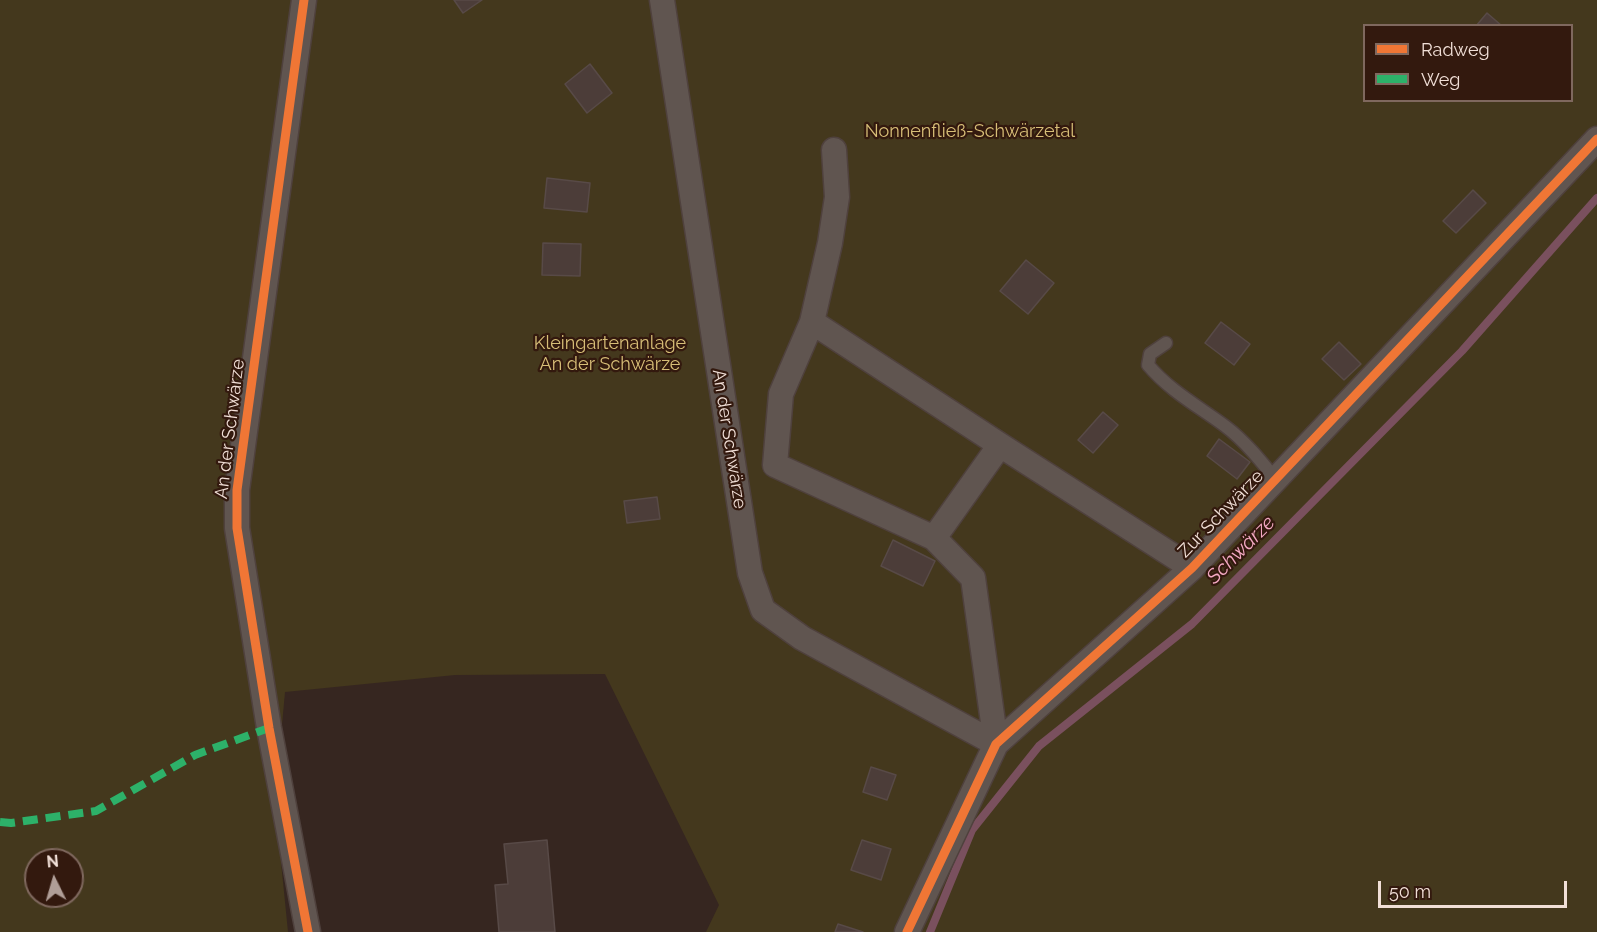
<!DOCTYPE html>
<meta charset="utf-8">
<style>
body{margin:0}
#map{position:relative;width:1597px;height:932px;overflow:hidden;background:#362620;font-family:Raleway,sans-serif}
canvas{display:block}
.legend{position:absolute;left:1363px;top:24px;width:210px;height:78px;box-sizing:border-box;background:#33190e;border:2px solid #7f685e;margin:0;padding:8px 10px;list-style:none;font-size:18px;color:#f1dfd7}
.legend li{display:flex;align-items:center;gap:12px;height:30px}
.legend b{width:30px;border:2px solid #7f685e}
.north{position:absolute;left:24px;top:848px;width:60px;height:60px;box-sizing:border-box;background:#33190e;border:2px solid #7f685e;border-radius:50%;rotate:355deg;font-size:16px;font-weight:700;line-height:24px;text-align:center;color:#f1dfd7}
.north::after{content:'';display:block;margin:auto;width:21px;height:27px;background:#b09e97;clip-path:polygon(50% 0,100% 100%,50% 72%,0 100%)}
.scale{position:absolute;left:1378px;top:881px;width:189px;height:27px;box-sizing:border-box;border:3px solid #f1dfd7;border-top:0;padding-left:8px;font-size:18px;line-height:21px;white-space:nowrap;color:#f1dfd7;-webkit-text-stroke:4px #33190e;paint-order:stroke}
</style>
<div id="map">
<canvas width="1597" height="932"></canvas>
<ul class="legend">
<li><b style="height:8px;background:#f07635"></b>Radweg</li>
<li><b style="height:8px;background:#2db169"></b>Weg</li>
</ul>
<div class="north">N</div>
<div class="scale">50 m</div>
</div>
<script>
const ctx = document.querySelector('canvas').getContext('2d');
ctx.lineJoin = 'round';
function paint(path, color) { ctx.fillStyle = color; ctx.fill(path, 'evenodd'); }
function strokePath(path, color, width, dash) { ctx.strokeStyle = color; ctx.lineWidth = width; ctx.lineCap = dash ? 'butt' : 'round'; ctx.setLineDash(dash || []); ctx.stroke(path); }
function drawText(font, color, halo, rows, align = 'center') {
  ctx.font = font + ' Raleway,sans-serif'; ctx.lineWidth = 4.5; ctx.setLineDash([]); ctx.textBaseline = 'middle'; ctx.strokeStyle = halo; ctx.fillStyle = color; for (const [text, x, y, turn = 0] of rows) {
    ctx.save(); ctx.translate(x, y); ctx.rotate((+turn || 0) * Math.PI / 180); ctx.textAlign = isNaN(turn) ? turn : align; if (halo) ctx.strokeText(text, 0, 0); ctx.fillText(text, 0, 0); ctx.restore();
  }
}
paint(new Path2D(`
 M0,0H1597V932H706L719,905L605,674L455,675L285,692L275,802L288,932H0ZM1364,26H1572V100H1364ZM36,860H72V896H36Z`), '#44381d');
strokePath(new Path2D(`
 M930,932L972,830L1039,746L1192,624L1462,351L1597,198`), '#7a505e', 8);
const building = new Path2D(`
 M454,0H482L463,13Z
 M1487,13L1502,26H1476Z
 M590,64L612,93L587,113L565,84Z
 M547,178L590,183L587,212L544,208Z
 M1473,190L1486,203L1456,233L1443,221Z
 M543,243L581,244L580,276L542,275Z
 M1026,260L1054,283L1028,314L1000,291Z
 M1221,322L1250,344L1234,365L1205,343Z
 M1339,342L1361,364L1344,380L1322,359Z
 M1103,412L1118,425L1093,453L1078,440Z
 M1219,439L1250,462L1237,479L1207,456Z
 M657,497L660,519L627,523L624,501Z
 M893,540L935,561L923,586L881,566Z
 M871,767L896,775L887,800L863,792Z
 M547,840L555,932H499L495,885L508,884L504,844Z
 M862,840L891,849L881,880L851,870Z
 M838,924L863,932H835Z`);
paint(building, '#4c3d39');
strokePath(building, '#584a47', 1.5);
const lane = new Path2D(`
 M1166,343L1150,354L1148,365C1170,391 1198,406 1225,426C1245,441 1261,461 1277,481`);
const street = new Path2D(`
 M304,0L237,490V528L269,728L308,932
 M662,0L750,573L763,610L802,638L996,744
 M834,150L837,197L830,243L812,322L781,394L775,465L934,538L973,578L996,744
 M812,322L1000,445L1192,568
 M934,538L1000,445
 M907,932L996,744L1192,568L1597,139`);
strokePath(lane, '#4f413d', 15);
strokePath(street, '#4f413d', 27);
strokePath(lane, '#605550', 12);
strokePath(street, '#605550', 24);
strokePath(new Path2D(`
 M0,822L11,823L96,811L195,755L269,728`), '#2db169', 8, [15, 8]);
strokePath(new Path2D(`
 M304,0L237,490V528L269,728L308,932
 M907,932L996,744L1192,568L1597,139`), '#f07635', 9);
drawText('18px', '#d7be77', '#33190e', [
 ["Nonnenfließ-Schwärzetal",970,132],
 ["Kleingartenanlage",610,344],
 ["An der Schwärze",610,365]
]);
drawText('18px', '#f1dfd7', '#33190e', [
 ["An der Schwärze",230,429,-83],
 ["An der Schwärze",729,439,81],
 ["Zur Schwärze",1221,514,-46]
]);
drawText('italic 20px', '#f4a9c3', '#33190e', [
 ["Schwärze",1241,550,-45]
]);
</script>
